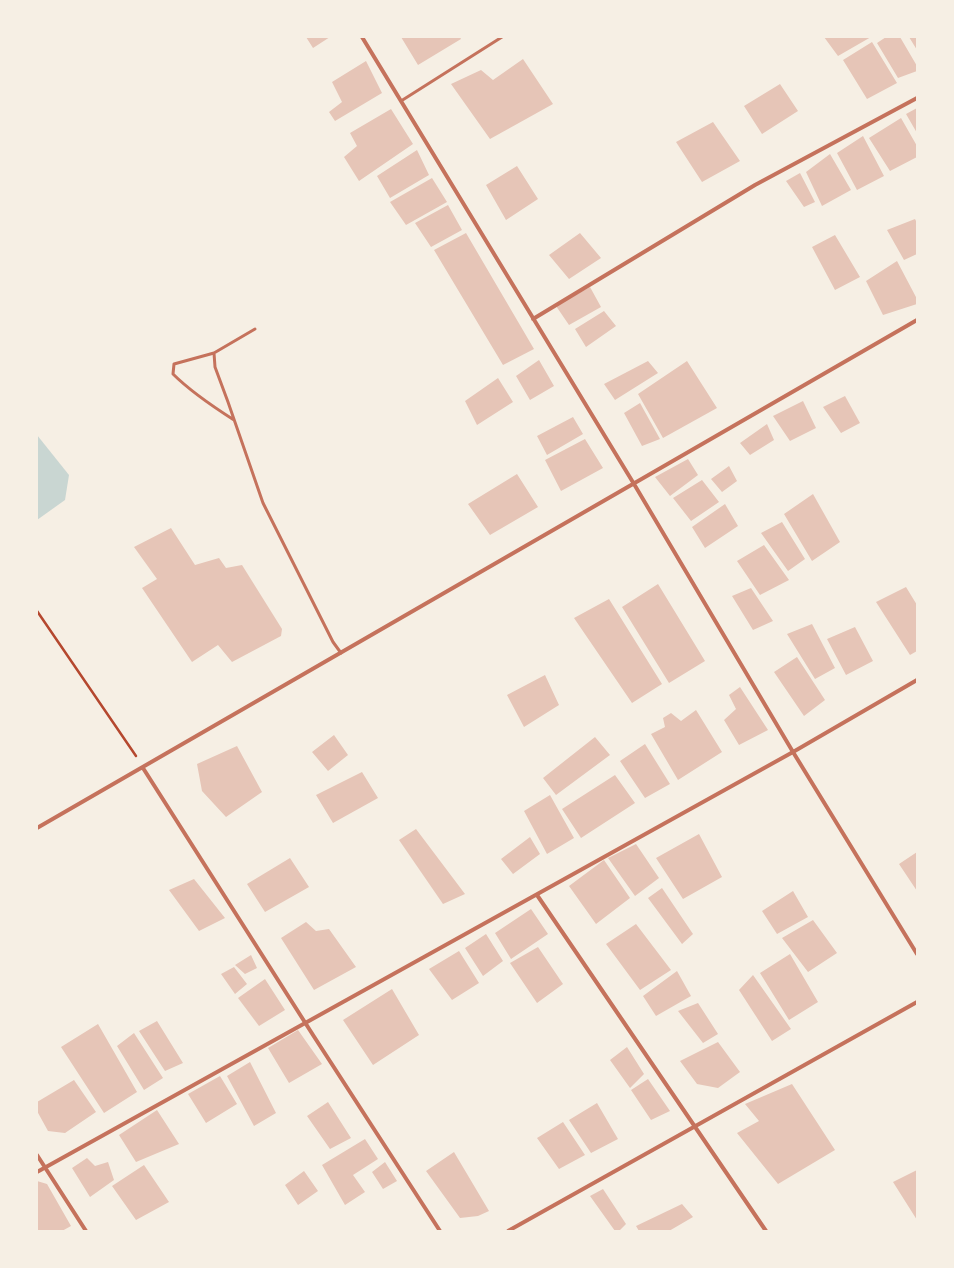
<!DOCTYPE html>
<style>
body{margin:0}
#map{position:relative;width:954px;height:1268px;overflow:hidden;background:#f6efe4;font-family:Rubik,sans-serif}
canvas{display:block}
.frame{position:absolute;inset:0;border:38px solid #f6efe4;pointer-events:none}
</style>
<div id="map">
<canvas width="954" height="1268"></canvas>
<div class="frame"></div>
</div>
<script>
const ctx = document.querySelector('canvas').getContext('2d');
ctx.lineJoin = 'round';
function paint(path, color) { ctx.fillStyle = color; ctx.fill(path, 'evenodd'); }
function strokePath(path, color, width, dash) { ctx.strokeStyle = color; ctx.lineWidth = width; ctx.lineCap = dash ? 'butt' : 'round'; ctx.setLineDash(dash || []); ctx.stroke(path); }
paint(new Path2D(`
 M37,435L69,475L65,500L37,520Z`), '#c9d6d2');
paint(new Path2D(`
 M306,37H330L313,48Z
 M401,37H460L461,39L418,65Z
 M824,37H871L838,56Z
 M886,37H900L917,66V71L898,78L877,43Z
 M909,37H917V50Z
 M872,42L897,83L867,99L843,60Z
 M523,59L553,104L490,139L451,84L481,70L493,80Z
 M366,61L382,93L335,121L329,112L342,102L332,82Z
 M780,84L798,111L762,134L744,106Z
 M917,108V133L906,114Z
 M391,109L413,144L359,181L344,157L357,146L350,133Z
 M901,118L917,146V157L890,171L869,138Z
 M713,122L740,161L702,182L676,142Z
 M863,136L884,176L857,190L837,153Z
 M417,150L429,175L390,198L377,176Z
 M830,154L851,190L822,206L806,172Z
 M517,166L538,199L506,220L486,185Z
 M800,173L815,202L804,207L786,181Z
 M432,178L447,202L406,225L390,202Z
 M448,205L462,230L431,247L415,223Z
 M915,219L917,223V254L904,260L887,230Z
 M466,233L534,349L503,365L434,250Z
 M580,233L601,258L569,279L549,255Z
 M835,235L860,277L835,290L812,247Z
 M897,261L917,299V304L883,315L866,281Z
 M590,287L601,307L569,325L556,306Z
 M604,311L616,326L586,347L575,329Z
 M539,360L554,386L530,400L516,376Z
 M648,361L658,373L615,400L604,384Z
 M687,361L717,408L663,438L638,394Z
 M498,378L513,402L477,425L465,401Z
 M845,396L860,423L841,433L823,407Z
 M803,401L816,428L790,441L773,416Z
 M640,403L660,439L642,446L624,413Z
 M573,417L583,434L547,455L537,436Z
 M767,424L774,440L750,455L740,443Z
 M585,439L603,468L561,491L545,460Z
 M688,459L698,475L670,496L655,477Z
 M729,466L737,481L722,492L711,479Z
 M517,474L538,507L490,535L468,504Z
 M702,480L719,502L691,521L673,498Z
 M813,494L840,542L812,561L784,514Z
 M725,504L738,526L705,548L692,527Z
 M782,522L805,559L788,571L761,533Z
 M171,528L195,565L219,558L226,568L242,565L282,629L281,636L232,662L218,645L192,662L142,588L157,579L134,547Z
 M764,545L789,580L760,595L737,561Z
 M658,584L705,661L669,683L622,607Z
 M906,587L917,605V651L910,655L876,602Z
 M751,588L773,621L753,630L732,596Z
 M609,599L662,684L632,703L574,618Z
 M812,624L835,668L815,679L787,634Z
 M855,627L873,661L846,675L827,639Z
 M797,657L825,700L804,716L774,672Z
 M545,675L559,705L524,727L507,695Z
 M740,687L768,730L739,745L724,720L736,709L729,695Z
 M696,710L722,752L678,780L651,734L665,727L663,718L671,713L681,721Z
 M334,735L348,755L328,771L312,752Z
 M595,737L610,755L556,795L543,778Z
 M645,744L670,784L645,798L620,761Z
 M237,746L262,792L226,817L202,791L197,764Z
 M362,772L378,798L333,823L316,795Z
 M615,775L635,803L581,838L562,809Z
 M550,795L574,838L547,854L524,811Z
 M416,829L465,894L443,904L399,840Z
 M699,834L722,877L683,899L656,858Z
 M530,837L540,854L513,874L501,859Z
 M636,844L659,878L635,896L608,858Z
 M917,852V891L899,864Z
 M290,858L309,887L265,912L247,884Z
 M604,860L630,898L596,924L569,886Z
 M194,879L225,918L199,931L169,890Z
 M662,888L693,934L682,944L648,898Z
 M793,891L808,917L777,934L762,911Z
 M531,909L548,934L511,959L495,933Z
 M813,920L837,953L808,972L782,938Z
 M306,922L316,931L329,929L356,967L314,990L281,938Z
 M636,924L671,970L640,990L606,944Z
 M486,934L503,961L483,976L465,948Z
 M538,947L563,984L537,1003L510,963Z
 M459,951L479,983L452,1000L429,969Z
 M790,954L818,1002L789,1020L760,973Z
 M251,955L257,968L245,974L235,965Z
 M234,967L247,984L235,994L221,974Z
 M677,971L691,996L656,1016L643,996Z
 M753,975L791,1029L772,1041L739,990Z
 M265,979L285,1010L259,1026L238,998Z
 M392,989L419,1035L373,1065L343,1020Z
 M698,1003L718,1034L703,1043L678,1011Z
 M157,1021L183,1063L165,1071L139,1031Z
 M98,1024L137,1092L104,1113L61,1047Z
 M298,1030L322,1064L289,1083L268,1048Z
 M134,1033L163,1078L144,1090L117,1046Z
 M718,1042L740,1072L718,1088L697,1084L680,1061Z
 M627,1047L644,1074L630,1088L610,1060Z
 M250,1062L276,1113L254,1126L227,1076Z
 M220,1076L237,1104L206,1123L188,1094Z
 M648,1079L670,1111L651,1120L631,1090Z
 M74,1080L96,1112L65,1133L48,1131L37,1111V1102Z
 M792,1084L835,1150L778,1184L737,1133L759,1121L745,1104Z
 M328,1102L351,1138L330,1149L307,1116Z
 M597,1103L618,1139L591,1153L569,1120Z
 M157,1110L179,1144L136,1162L119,1135Z
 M563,1122L585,1155L559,1169L537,1138Z
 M365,1139L378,1159L353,1175L365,1192L345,1205L322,1165Z
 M454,1152L489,1211L478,1216L460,1218L426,1171Z
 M87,1158L95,1166L108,1162L114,1180L90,1197L72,1168Z
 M385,1162L397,1181L383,1189L372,1172Z
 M144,1165L169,1202L136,1220L112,1186Z
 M917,1170V1220L893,1182Z
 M304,1171L318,1191L298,1205L285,1185Z
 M37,1181L47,1184L71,1226L62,1231H37Z
 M603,1189L626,1224L619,1231H615L590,1196Z
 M682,1204L693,1217L669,1231H639L636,1226Z`), '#e6c5b7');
strokePath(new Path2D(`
 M37,611L136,756`), '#b5482f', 2.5);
strokePath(new Path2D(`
 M401,101L502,37
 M255,329L214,353L215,367L228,402L263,503L333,642L341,653
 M214,353L174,364L173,374C191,392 212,406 234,420`), '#c5725c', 3);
strokePath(new Path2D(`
 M362,37L634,484L793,752L917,954
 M533,319L755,185L917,98
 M143,768L313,1035L440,1231
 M37,828L917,320
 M537,895L766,1231
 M37,1155L86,1231
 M37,1172L793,752L917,680
 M508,1231L917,1002`), '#c5725c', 4);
</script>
